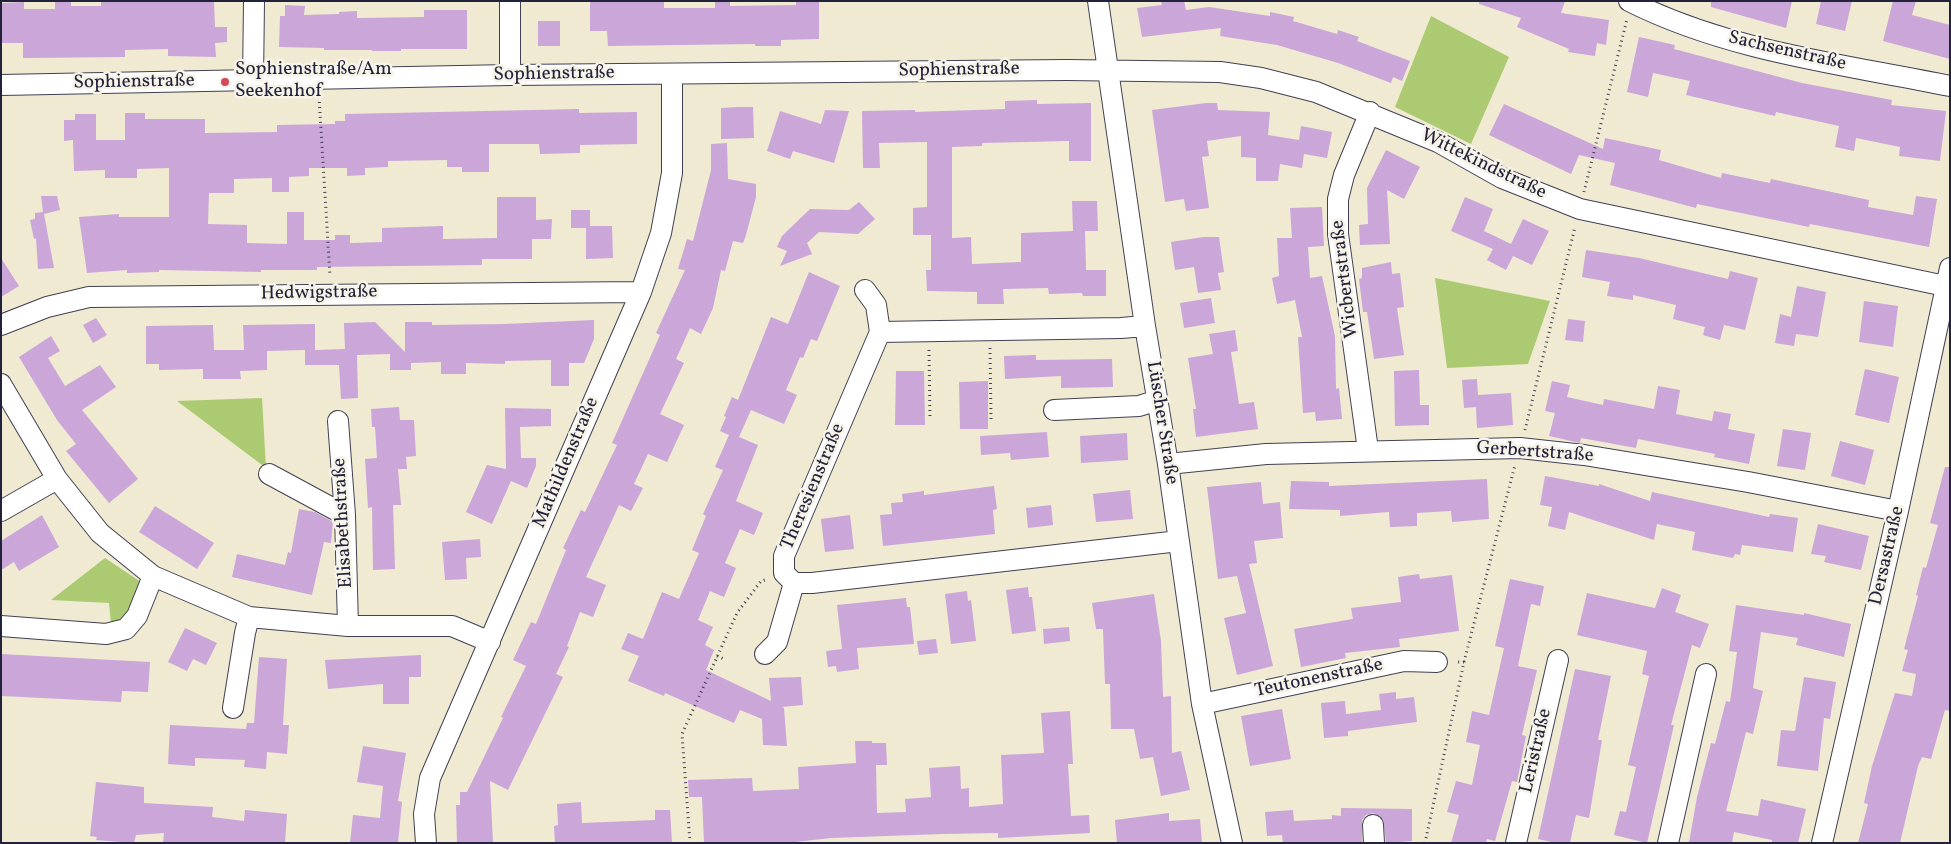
<!DOCTYPE html>
<meta charset="utf-8">
<style>
body{margin:0}
#map{position:relative;width:1951px;height:844px;overflow:hidden;background:#f0ead2;font-family:Vollkorn,serif}
canvas{display:block}
.frame{position:absolute;inset:0;border:2px solid #22223b;pointer-events:none}
</style>
<div id="map">
<canvas width="1951" height="844"></canvas>
<div class="frame"></div>
</div>
<script>
const ctx = document.querySelector('canvas').getContext('2d');
ctx.lineJoin = 'round';
function paint(path, color) { ctx.fillStyle = color; ctx.fill(path, 'evenodd'); }
function strokePath(path, color, width, dash) { ctx.strokeStyle = color; ctx.lineWidth = width; ctx.lineCap = dash ? 'butt' : 'round'; ctx.setLineDash(dash || []); ctx.stroke(path); }
function drawText(font, color, halo, rows, align = 'center') {
  ctx.font = font + ' Vollkorn,serif'; ctx.lineWidth = 5; ctx.setLineDash([]); ctx.textBaseline = 'middle'; ctx.strokeStyle = halo; ctx.fillStyle = color; for (const [text, x, y, turn = 0] of rows) {
    ctx.save(); ctx.translate(x, y); ctx.rotate((+turn || 0) * Math.PI / 180); ctx.textAlign = isNaN(turn) ? turn : align; if (halo) ctx.strokeText(text, 0, 0); ctx.fillText(text, 0, 0); ctx.restore();
  }
}
paint(new Path2D(`
 M1431,16L1509,57L1471,144L1395,107Z
 M1435,278L1550,301L1528,364L1447,368Z
 M262,398L266,468L177,401Z
 M105,558L141,582L126,618L111,624L109,603L51,600Z`), '#abca72');
paint(new Path2D(`
 M55,1H71V6H101V1L214,2L215,27H227V42L215,43L216,57L168,56V49L125,50V57L23,58V43H1V3L24,2V9H55Z
 M590,1H664V8H715V1H730V6L796,5V1H819V39L781,40V46H755V44L608,46L607,31H590Z
 M1161,1H1184L1186,10L1209,7L1270,16V12L1294,17L1293,21L1337,34L1338,30L1359,37L1357,41L1410,61L1402,81L1393,77L1391,83L1338,63L1277,45L1220,36L1221,28L1142,37L1137,8L1162,5Z
 M1479,1H1565L1561,13L1609,20L1606,45L1597,43L1595,56L1568,52L1569,49L1517,27L1521,18L1479,4Z
 M1711,1H1792L1786,28L1711,7Z
 M1821,1H1852L1845,31L1816,24Z
 M1893,1H1916L1912,15L1950,25V59L1883,41Z
 M285,5L305,6L304,15L339,14V12L357,11V18L424,17V10H467V49H401V51H372V50H324V48L279,47L280,16H285Z
 M538,21H560V46H538Z
 M1639,37L1675,45L1674,49L1802,83L1892,100L1891,105L1946,111L1940,161L1899,156L1900,147L1856,138L1854,151L1835,147L1839,126L1776,112L1775,116L1686,95L1690,81L1653,73L1648,97L1627,92Z
 M1037,100V104L1091,103V161H1069V141L982,143V146L952,147V238L971,237L972,264L1021,262V233L1073,231L1072,201H1097L1098,231H1085L1086,270H1106V296H1083L1082,293L1049,294L1048,288L1003,289L1004,304H977V292L927,291L926,270H931V235H913V208L927,207V142L879,143L880,168H863L862,111L915,110V112L1005,109V101Z
 M1206,103H1217L1218,110L1270,112L1268,135L1299,140L1301,126L1332,132L1327,158L1304,154L1302,168L1280,164L1278,181H1256V158L1241,157V136L1207,141L1209,156L1202,157L1209,208L1186,211L1184,199L1165,202L1152,110Z
 M1504,104L1603,149L1605,138L1661,150L1659,160L1721,178L1722,173L1770,183L1771,179L1869,200L1868,207L1913,215L1916,196L1937,199L1929,247L1810,224L1809,227L1697,204L1696,208L1610,185L1615,163L1579,155L1571,174L1489,135Z
 M737,107H753L754,138L721,139V108Z
 M579,109V113L637,112V144L580,145V153L540,154L539,144H489V172H462V167H447V160L388,161V167L365,168V175L347,176V168H309V176L289,177V192H272V178L234,179V193H209L208,224L247,225V243L287,244V212H304V240H335V235H350V243L382,242V228L443,226V239L497,238V197H536V220L552,219L551,239H532V259H482V265L317,267V270H261V272L159,270V272L127,273V270L87,273L79,217L119,214V217H169V168L137,169V178H105V170L74,171L73,140L64,141V120H75V114H96V140H125V113H145V119H205V133L277,132V125L335,124V121H345V114Z
 M825,110L849,111L834,163L793,151L790,159L767,151L780,111L821,124Z
 M727,143L728,179L756,184V197L746,235L743,243L733,241L725,271L721,270L713,308L701,334L690,328L676,359L684,363L660,414L684,425L667,462L648,454L634,484L643,488L631,511L619,505L586,577L606,585L593,617L580,612L567,646L569,647L556,674L563,677L508,790L490,781L493,843H457L456,805H460V792H467L503,718L501,717L526,666L513,660L531,622L536,624L566,550L563,548L581,510L585,512L617,445L612,443L660,335L656,333L685,270L678,269L687,239L693,241L711,170V144Z
 M1386,150L1420,167L1404,199L1387,190L1390,244L1360,245L1359,225L1368,224L1367,188Z
 M41,196H57L60,210L44,214L54,268L38,269L36,238L34,239L30,220L35,219V213L43,212Z
 M1465,197L1493,209L1484,231L1511,244L1523,219L1549,231L1532,265L1513,256L1506,270L1487,260L1493,249L1451,231Z
 M859,202L875,219L858,234L819,232L807,243L812,254L780,266L787,251L777,247L782,236L810,209L849,210Z
 M1322,207L1324,246L1308,247L1310,278L1322,276L1335,336L1336,389L1339,388L1342,419L1316,421L1315,412L1303,413L1298,337H1302L1295,300L1277,304L1272,278L1279,276L1277,238H1292L1290,208Z
 M571,210H590V226H612L613,258L586,259V228H571Z
 M1203,237H1219L1224,272L1218,273L1221,290L1198,293L1194,267L1175,270L1171,242Z
 M1586,250L1639,258L1728,279L1730,271L1758,278L1745,330L1724,325L1720,340L1703,335L1705,327L1673,319L1676,305L1633,295V300L1607,296L1610,282L1582,277Z
 M1,258L19,286L1,297Z
 M1391,262L1392,274L1400,273L1404,307L1397,308L1404,355L1374,359L1367,312H1363L1359,279L1362,278V268Z
 M809,272L840,286L817,341L811,339L803,358L800,357L786,390L797,395L784,424L751,410L739,437L758,445L736,501L763,513L754,535L740,529L725,563L736,568L724,597L710,591L698,620L713,627L705,645L714,650L706,670L771,701L769,678L801,677L803,705L782,707L784,708L787,746L763,745L762,719L740,710L734,723L665,693L664,696L628,681L639,656L621,649L628,633L643,639L662,592L679,599L699,553L692,550L706,516L703,514L723,470L715,467L729,435L720,431L726,417L724,416L732,397L738,400L771,317L788,324Z
 M1797,286L1826,292L1818,337L1796,334L1794,346L1775,343L1780,314L1791,317Z
 M1211,298L1215,323L1184,328L1180,303Z
 M1864,301L1898,306L1893,347L1859,342Z
 M96,318L107,335L93,343L83,325Z
 M1568,319L1585,321L1583,342L1565,340Z
 M594,320V339L584,363H569V386H551V360L505,361V364L466,363V374H441V362L411,363V370H390V354L357,355L358,398L341,399L339,365H305V350L267,351V370L240,371L241,379H203V369L159,370V364H146V326L213,325L214,350H244L243,325L315,324V350L345,349L344,323L375,322L405,352V322H432V325L504,324Z
 M1235,330L1238,351L1231,352L1239,404L1254,402L1258,429L1196,437L1193,409H1196L1188,358L1213,354L1209,334Z
 M51,336L60,351L48,358L65,386L100,365L116,387L82,410L138,479L109,503L66,451L76,444L57,420L19,357Z
 M1036,355V360L1112,359L1113,387L1061,388V376L1005,379L1004,356Z
 M1865,369L1899,377L1889,423L1855,415Z
 M1419,370L1420,405H1429V425L1395,426L1394,371Z
 M896,371H924L925,425H895Z
 M1477,379L1478,395L1511,393L1513,425L1477,428L1476,407L1464,408L1462,380Z
 M988,381V429H960L959,382Z
 M1552,381L1570,385L1567,397L1603,405L1604,399L1654,409L1658,386L1680,390L1676,414L1712,421L1714,411L1731,414L1728,429L1755,434L1749,464L1714,457L1715,454L1638,439L1636,448L1581,438L1580,443L1549,436L1555,413L1545,411Z
 M399,407L400,420H414L416,456L406,457L407,469H398L401,505H393L395,569L373,570L372,507L368,508L365,459L377,458L375,427H372L371,409Z
 M505,408L551,409V426L520,427L521,458H536V466L527,488L511,481L492,524L466,512L487,465L506,469Z
 M1783,429L1811,433L1805,470L1777,466Z
 M1047,432L1049,457L1011,460L1010,453L981,455L980,436Z
 M1127,433L1128,460L1081,463L1080,436Z
 M1840,441L1874,450L1865,485L1831,476Z
 M1945,467H1950V711L1945,710L1931,759L1922,757L1918,766L1900,843H1858L1868,804L1864,803L1872,766L1895,693L1912,696L1916,674L1902,671L1908,650L1904,649L1918,596L1916,595L1923,567L1926,568L1938,525L1930,523Z
 M1545,476L1599,486V484L1650,501L1652,492L1769,517L1770,514L1798,518L1793,552L1742,545L1740,555L1735,554L1733,558L1692,550L1695,532L1657,524L1654,540L1569,512L1565,530L1548,526L1552,507L1540,505Z
 M1487,479L1489,519L1452,522L1451,511L1417,513V526L1390,527L1389,512L1340,516V510L1289,509L1291,481L1329,482V486Z
 M1261,482L1263,504L1280,502L1283,538L1254,541L1257,563L1249,564L1273,666L1237,675L1224,618L1246,613L1237,576L1218,579L1207,487Z
 M994,486L997,509L993,510L995,534L883,546L880,515L892,514L891,503L903,502L902,494L924,491V495Z
 M1130,490L1133,519L1096,522L1093,494Z
 M1051,505L1053,525L1028,528L1026,508Z
 M155,506L214,543L197,569L139,532Z
 M299,509L315,512L333,522L331,543L324,542L312,595L232,577L237,554L285,565L288,552L291,553Z
 M42,515L59,547L19,571L14,562L1,570V541Z
 M850,515L854,549L825,552L821,519Z
 M1818,524L1869,536L1861,570L1824,562L1826,556L1811,554Z
 M480,539L481,557L466,558L467,579L445,580L442,542Z
 M1419,574L1420,579L1452,575L1459,631L1399,639L1400,647L1345,653L1346,658L1301,667L1294,629L1353,619L1351,608L1401,602L1398,577Z
 M1510,579L1544,586L1540,606L1531,604L1518,666L1537,670L1522,735L1526,736L1517,782L1512,781L1495,841L1487,839L1486,843H1451L1459,815L1447,812L1456,781L1472,785L1480,745L1466,742L1472,711L1489,715L1504,648L1495,646Z
 M1028,587L1029,597H1032L1036,631L1012,634L1006,590Z
 M1662,588L1681,595L1675,612L1709,624L1700,648L1692,645L1671,725H1674L1647,843L1614,835L1620,811L1626,812L1636,767L1628,765L1649,676L1642,674L1647,651L1577,635L1587,593L1655,608Z
 M967,591L968,601L971,600L976,641L951,644L945,594Z
 M1154,594L1161,641L1163,697L1171,696L1172,753L1181,751L1190,790L1161,796L1153,757L1140,759L1134,729H1111L1110,684H1105L1103,629H1096L1092,603Z
 M906,598L907,607H910L914,644L857,648L859,669L837,672L836,666L828,667L826,651L842,649L837,605Z
 M1736,605L1804,615V613L1851,624L1844,657L1796,645L1798,638L1761,632L1753,688L1763,691L1753,734L1746,732L1726,811L1758,816L1761,799L1806,809L1798,843H1772V840L1734,832L1732,843H1689L1697,797L1711,743L1715,744L1726,701L1730,702L1737,652L1729,651Z
 M1069,627L1070,641L1044,644L1043,629Z
 M185,628L217,643L206,665L193,659L187,671L168,662Z
 M936,639L938,653L919,655L917,641Z
 M1,654L150,662L148,692L122,691L121,702L2,696Z
 M421,655V677H409V704H383V684L328,689L325,660Z
 M259,657L287,659L283,725H289L287,754L267,752L266,769L244,767L245,760L195,758V766L168,764L170,725L246,729L247,723H254Z
 M1575,669L1611,676L1598,740H1602L1589,818L1576,815L1570,843H1556L1538,839Z
 M1804,677L1836,682L1830,719L1824,718L1818,771L1777,766L1781,730L1795,731Z
 M1396,692V699L1414,697L1417,722L1348,731V736L1324,738L1321,703L1345,701L1346,714L1381,710L1379,694Z
 M1282,709L1291,759L1250,766L1241,716Z
 M1070,711L1073,764H1068L1071,816L1089,815L1090,833L998,838V833L942,834L831,838L786,843H704L702,797H689L688,780L752,778L753,791L799,789L798,767L856,763L855,741H872V743H886L887,765H876L877,813L906,812L905,799L931,797L929,768L960,766L961,789L969,788V807L1003,804L1001,755L1044,753L1041,713Z
 M363,746L406,753L398,801L402,802L398,843H350L353,815L380,818L383,786L357,782Z
 M96,782L144,787V803L213,807L212,817L244,821L245,810L287,814L285,843H163L164,833L136,835L134,843L96,840L97,837L90,836Z
 M581,802L582,823L655,820V810H670L672,843H555L554,826L558,825L557,804Z
 M1341,808L1412,809V841L1386,843L1383,819L1373,813L1366,815L1362,820V843H1283L1282,835L1267,836L1265,812L1293,810L1294,821L1332,819V815L1341,816Z
 M1169,813V821L1200,819L1202,843H1117L1115,820Z`), '#caa6d9');
const minor = new Path2D(`
 M1098,1L1145,326L1168,464L1202,704L1232,843
 M1629,1C1728,51 1842,64 1950,86
 M510,75V1
 M253,82L254,1
 M1,85L510,75L1067,70L1220,72L1261,78L1316,92L1438,142L1502,178L1580,209L1950,287
 M865,290L876,305L880,332
 M1,325L47,307L89,297L641,292
 M1145,326L1121,328L880,332L784,556V573L794,583H812L1179,541
 M1,384L57,479L100,533L153,576L249,617L348,626H452L490,642
 M1054,410L1139,406L1158,400
 M338,421L345,515L348,626
 M1368,450L1338,234V199L1344,175L1370,112
 M1168,464L1266,454L1520,448L1584,455L1748,482L1898,511
 M269,474L345,515
 M1,511L57,479
 M1,626L106,634L126,629L137,616L153,576
 M765,654L777,642L794,583
 M1202,704L1404,661L1437,662
 M233,708L245,633L249,617
 M1373,825L1374,843
 M426,843L424,814L430,778L641,292L661,233L672,173V74
 M1516,843L1558,660
 M1668,843L1706,674
 M1822,843L1898,511L1950,268`);
strokePath(minor, '#414052', 22);
strokePath(new Path2D(`
 M319,97L330,276
 M1584,192L1627,19
 M990,348L991,420
 M929,350L930,420
 M1525,430L1575,227
 M717,656L724,659
 M1464,662L1515,465
 M690,843L682,734L737,613L761,581L768,579
 M1425,843L1464,662H1455`), '#414052', 3, [1, 4]);
strokePath(minor, '#fff', 20);
for (const [x, y, r, color] of [
 [225,82,5,"#d1495b"]
]) { const dot = new Path2D(); dot.arc(x, y, r, 0, 2 * Math.PI); ctx.fillStyle = color; ctx.fill(dot); strokePath(dot, '#f7f3e8', 2); }
drawText('19px', '#22223b', '#f7f3e8', [
 ["Sachsenstraße",1787,52,13],
 ["Sophienstraße",959,71,-1],
 ["Sophienstraße",554,75,-1],
 ["Sophienstraße",134,83,-1],
 ["Wittekindstraße",1483,165,26],
 ["Wicbertstraße",1346,279,-97],
 ["Hedwigstraße",319,294,-1],
 ["Lüscher Straße",1161,423,81],
 ["Gerbertstraße",1535,453,4],
 ["Mathildenstraße",567,463,-67],
 ["Theresienstraße",814,487,-67],
 ["Elisabethstraße",344,523,-93],
 ["Dersastraße",1888,556,-77],
 ["Teutonenstraße",1319,679,-12],
 ["Leristraße",1537,751,-77]
]);
drawText('19px', '#22223b', '#f7f3e8', [
 ["Sophienstraße/Am",235,71],
 ["Seekenhof",235,93]
], 'left');
</script>
